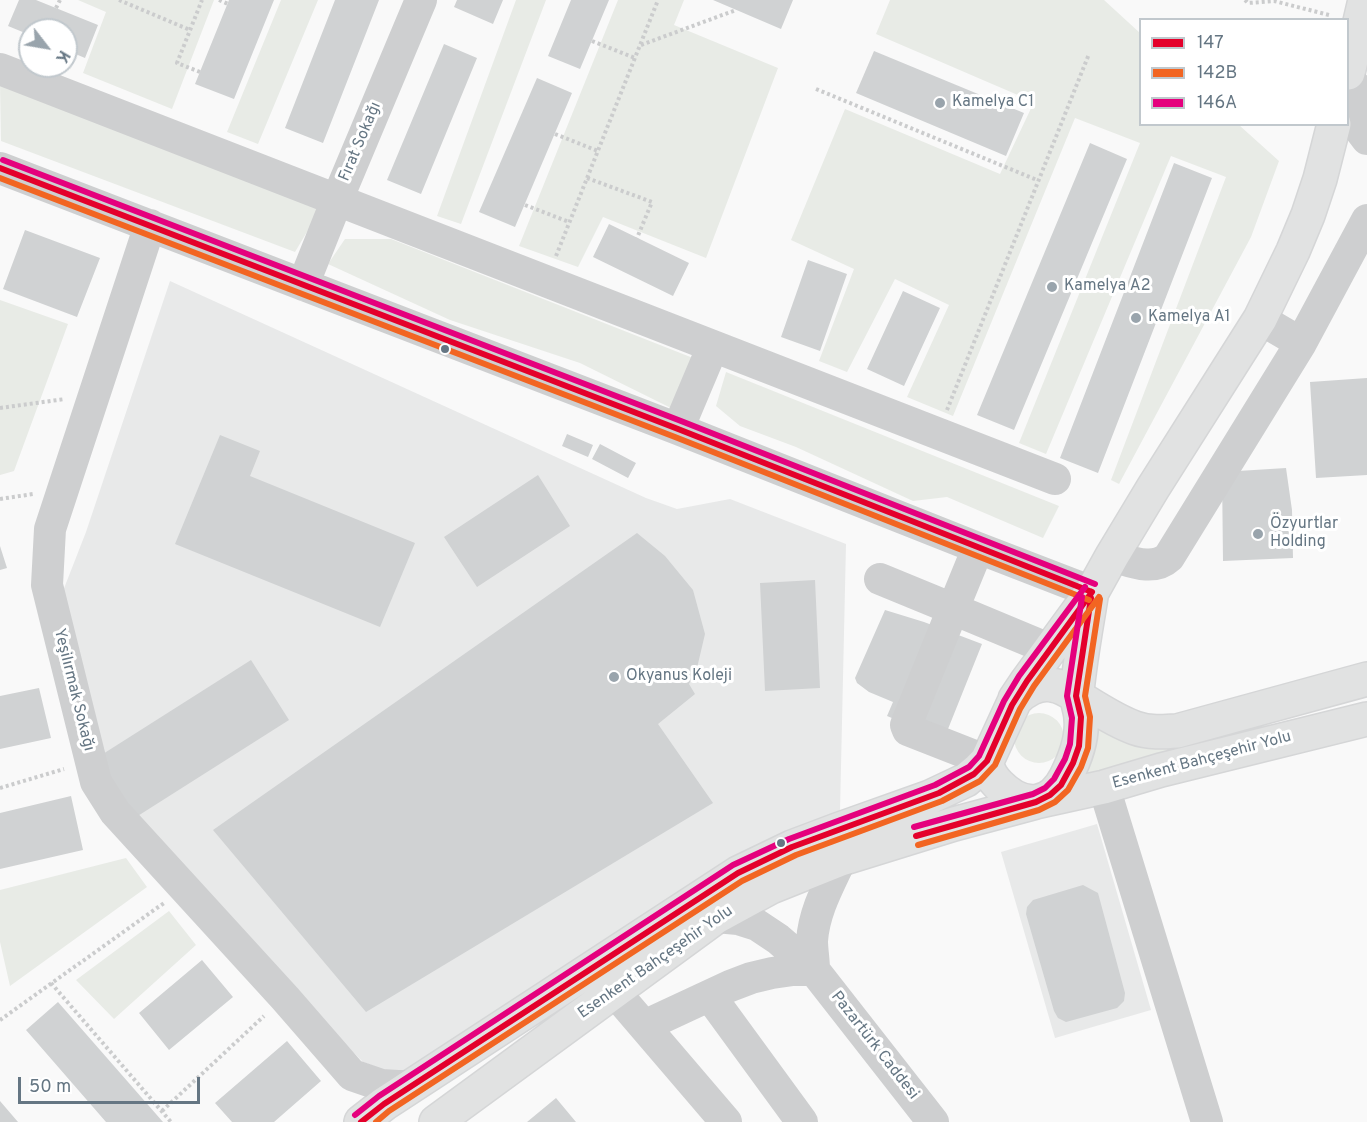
<!DOCTYPE html>
<meta charset="utf-8">
<style>
body{margin:0}
#map{position:relative;width:1367px;height:1122px;overflow:hidden;background:#f9f9f9;font-family:Overpass,sans-serif}
canvas{display:block}
.legend{position:absolute;left:1139px;top:18px;width:210px;height:108px;box-sizing:border-box;background:#fff;border:2px solid #c1c8cd;margin:0;padding:8px 10px;list-style:none;font-size:18px;color:#657683}
.legend li{display:flex;align-items:center;gap:12px;height:30px}
.legend b{width:30px;border:2px solid #c1c8cd}
.north{position:absolute;left:18px;top:18px;width:60px;height:60px;box-sizing:border-box;background:#fff;border:2px solid #c1c8cd;border-radius:50%;rotate:121deg;font-size:16px;font-weight:700;line-height:24px;text-align:center;color:#657683}
.north::after{content:'';display:block;margin:auto;width:21px;height:27px;background:#99a4ac;clip-path:polygon(50% 0,100% 100%,50% 72%,0 100%)}
.scale{position:absolute;left:18px;top:1077px;width:182px;height:27px;box-sizing:border-box;border:3px solid #657683;border-top:0;padding-left:8px;font-size:18px;line-height:21px;white-space:nowrap;color:#657683;-webkit-text-stroke:4px #fff;paint-order:stroke}
</style>
<div id="map">
<canvas width="1367" height="1122"></canvas>
<ul class="legend">
<li><b style="height:8px;background:#e4002b"></b>147</li>
<li><b style="height:8px;background:#f26522"></b>142B</li>
<li><b style="height:8px;background:#e5007d"></b>146A</li>
</ul>
<div class="north">K</div>
<div class="scale">50 m</div>
</div>
<script>
const ctx = document.querySelector('canvas').getContext('2d');
ctx.lineJoin = 'round';
function paint(path, color) { ctx.fillStyle = color; ctx.fill(path, 'evenodd'); }
function strokePath(path, color, width, dash) { ctx.strokeStyle = color; ctx.lineWidth = width; ctx.lineCap = dash ? 'butt' : 'round'; ctx.setLineDash(dash || []); ctx.stroke(path); }
function drawText(font, color, halo, rows, align = 'center') {
  ctx.font = font + ' Overpass,sans-serif'; ctx.lineWidth = 6; ctx.setLineDash([]); ctx.textBaseline = 'middle'; ctx.strokeStyle = halo; ctx.fillStyle = color; for (const [text, x, y, turn = 0] of rows) {
    ctx.save(); ctx.translate(x, y); ctx.rotate((+turn || 0) * Math.PI / 180); ctx.textAlign = isNaN(turn) ? turn : align; if (halo) ctx.strokeText(text, 0, 0); ctx.fillText(text, 0, 0); ctx.restore();
  }
}
paint(new Path2D(`
 M170,281L646,498L677,509L730,499L846,544L840,811L735,860L418,1067L395,1074L363,1062L144,844L115,812L54,614L86,532Z
 M1097,824L1151,1010L1055,1038L1001,852Z`), '#e8e9e9');
paint(new Path2D(`
 M78,0H214L172,109L83,73L106,12Z
 M281,0H318L258,144L227,132Z
 M516,0H546L461,224L437,216Z
 M618,0H684L674,25L778,68L706,258L603,217L578,267L519,246Z
 M890,0H1104L1140,33V124L1239,125L1279,161L1251,237L1119,484L1111,480L1226,177L1171,156L1046,454L1019,443L1140,143L1075,118L953,416L907,397L949,305L895,279L847,372L819,361L854,269L791,240L845,109L1000,174L1034,102L876,34Z
 M0,84L320,210L295,252L1,141Z
 M345,239H391L693,358L673,409L580,363L450,320L328,264Z
 M0,300L68,324L14,471L0,475Z
 M726,372L1059,506L1043,538L947,497L913,501L796,447L740,426L716,406Z
 M1014 738a25 25 0 1 1 50 0a25 25 0 1 1-50 0Z
 M1095,726L1115,738L1127,743L1185,749L1073,784Z
 M126,858L147,887L10,986L0,942V890Z
 M169,911L196,945L114,1019L76,980Z`), '#e8ebe6');
paint(new Path2D(`
 M19,0H36L98,25L85,58L66,50V30H30V35L8,26Z
 M229,0H274L234,99L195,84Z
 M335,0H379L323,143L285,128Z
 M457,0H503L493,24L454,7Z
 M571,0H609L580,69L548,56Z
 M713,0H793L781,29Z
 M444,44L477,58L421,194L387,180Z
 M874,51L1024,113L1006,156L856,93Z
 M537,78L572,93L515,227L479,212Z
 M1090,143L1127,159L1014,430L977,415Z
 M1174,163L1212,178L1098,473L1060,458Z
 M609,224L689,263L673,296L593,257Z
 M25,230L100,258L77,317L3,289Z
 M808,260L847,274L820,351L781,337Z
 M903,291L940,308L904,386L867,369Z
 M1367,378V475L1316,478L1310,382Z
 M567,434L593,445L588,457L562,446Z
 M220,435L260,451L250,476L415,543L380,627L175,544Z
 M600,444L636,463L628,478L592,459Z
 M1286,468L1292,510L1293,558L1223,561L1222,472Z
 M538,475L570,526L477,587L444,537Z
 M637,533L665,556L693,590L705,634L697,668L689,684L695,694L658,724L713,803L366,1012L213,830Z
 M0,546L7,568L0,570Z
 M815,580L820,688L765,691L760,583Z
 M885,610L924,622L982,644L944,739L887,716L893,702L869,692L857,683L855,678Z
 M251,660L289,720L133,819L95,759Z
 M39,688L51,738L0,749V696Z
 M71,796L83,850L0,869V813Z
 M1083,885L1098,893L1125,993L1124,1001L1117,1008L1066,1022L1058,1018L1054,1011L1026,914L1027,907L1033,900Z
 M202,960L233,997L169,1050L139,1013Z
 M58,1002L163,1122H106L26,1030Z
 M287,1041L321,1081L274,1122H232L215,1103Z
 M556,1098L576,1122H527Z
 M0,1101L18,1122H0Z`), '#d0d2d3');
const major = new Path2D(`
 M1348,73L1365,0
 M1015,699L1027,681L1092,592L1112,556L1153,488L1260,319L1293,251L1308,215L1320,179L1334,124
 M987,761C987,770 992,778 999,785C1023,809 1050,808 1066,777C1075,759 1083,739 1081,719C1081,710 1076,701 1077,692C1080,660 1086,628 1091,597
 M361,1122L384,1104L738,873L792,847L837,830L930,797L966,780L979,769L987,761L1015,700C1024,691 1038,682 1052,685C1062,686 1070,692 1078,697C1096,708 1115,721 1135,728C1149,733 1163,732 1177,731L1367,679
 M436,1122L716,917L771,887L841,859L954,824L1036,802L1104,787L1161,770L1367,719`);
strokePath(major, '#d5d6d7', 36);
strokePath(new Path2D(`
 M119,0L190,30
 M219,0L228,4
 M1245,0L1248,3L1274,1L1329,15
 M56,8L60,0
 M592,41L635,58
 M641,45L736,10
 M200,72L177,63L202,0
 M816,89L1037,180
 M555,134L598,151
 M587,178L652,202L637,238
 M525,205L569,222
 M556,256L658,0
 M0,408L65,399
 M947,410L1089,54
 M0,499L33,494
 M0,788L64,769
 M51,983L171,1122
 M0,1020L164,903
 M162,1111L264,1016`), '#cbcccd', 4, [3, 3]);
strokePath(new Path2D(`
 M0,69L1055,479
 M1348,80L1367,97
 M1348,114L1367,139
 M0,168L678,429L978,548L1092,592
 M150,225L50,529L47,585L96,782L115,812L285,998L352,1075L381,1085L398,1086H412
 M303,285L337,200L421,0
 M1260,319L1301,343
 M678,429L713,346
 M978,548L953,609L1049,649
 M1112,556C1130,561 1153,572 1169,557L1301,343L1367,220
 M880,579L953,609L906,725L908,730L987,761
 M1104,787L1207,1122
 M716,917L738,919L757,925L778,939L814,970L933,1122
 M814,970C814,960 812,950 812,941C814,911 829,885 841,859
 M614,991L726,1122
 M710,996L802,1122
 M644,1026L730,986L751,978L772,973L793,970H814`), '#cecfd0', 32);
strokePath(major, '#e1e2e2', 33);
strokePath(new Path2D(`
 M0,168L678,429L1092,592
 M916,836L1036,802L1050,795L1061,785L1073,763L1079,746L1081,717L1076,696L1091,598
 M361,1122L384,1104L738,873L792,847L939,793L974,774L987,761L1012,705L1027,681L1092,592`), '#e4002b', 6);
strokePath(new Path2D(`
 M0,178L675,437L1089,600
 M918,845L1039,810L1055,802L1068,790L1081,767L1088,748L1090,717L1085,696L1100,599
 M376,1122L389,1111L742,881L796,855L942,801L980,781L995,765L1020,709L1034,686L1099,597`), '#f26522', 6);
strokePath(new Path2D(`
 M3,160L681,421L1095,584
 M914,827L1033,794L1045,788L1054,779L1065,759L1070,744L1072,718L1067,696L1082,597
 M355,1115L379,1096L733,865L789,839L935,785L969,767L979,756L1004,701L1019,676L1085,587`), '#e5007d', 6);
for (const [x, y, r, color] of [
 [940,103,6,"#99a4ac"],
 [1052,287,6,"#99a4ac"],
 [1136,318,6,"#99a4ac"],
 [445,349,5,"#657683"],
 [1258,534,6,"#99a4ac"],
 [614,677,6,"#99a4ac"],
 [781,843,5,"#657683"]
]) { const dot = new Path2D(); dot.arc(x, y, r, 0, 2 * Math.PI); ctx.fillStyle = color; ctx.fill(dot); strokePath(dot, '#fff', 2); }
drawText('16px', '#657683', '#fff', [
 ["Kamelya C1",952,103],
 ["Kamelya A2",1064,287],
 ["Kamelya A1",1148,318],
 ["Özyurtlar",1270,525],
 ["Holding",1270,543],
 ["Okyanus Koleji",626,677]
], 'left');
drawText('16px', '#657683', '#fff', [
 ["Fırat Sokağı",361,142,-67],
 ["Yeşilırmak Sokağı",73,690,76],
 ["Esenkent Bahçeşehir Yolu",1202,761,-15],
 ["Esenkent Bahçeşehir Yolu",656,963,-35],
 ["Pazartürk Caddesi",874,1046,52]
]);
</script>
